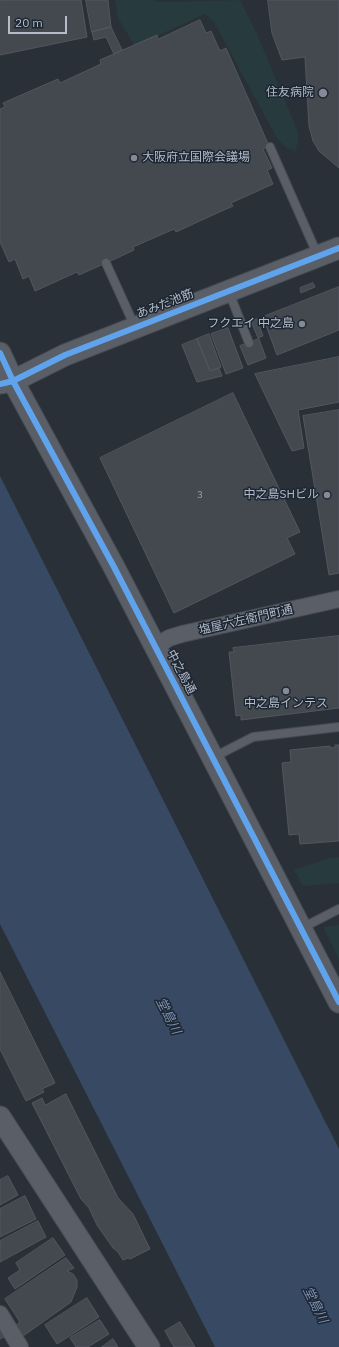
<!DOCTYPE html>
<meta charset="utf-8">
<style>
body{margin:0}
#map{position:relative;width:339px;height:1347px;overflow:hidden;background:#2a3038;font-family:"IBM Plex Sans",sans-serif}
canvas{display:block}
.scale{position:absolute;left:8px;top:16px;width:59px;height:18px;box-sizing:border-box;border:2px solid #b4bcc9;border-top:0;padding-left:5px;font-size:12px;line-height:14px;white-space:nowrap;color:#b4bcc9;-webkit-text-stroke:3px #1d2633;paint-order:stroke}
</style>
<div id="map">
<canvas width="339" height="1347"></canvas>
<div class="scale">20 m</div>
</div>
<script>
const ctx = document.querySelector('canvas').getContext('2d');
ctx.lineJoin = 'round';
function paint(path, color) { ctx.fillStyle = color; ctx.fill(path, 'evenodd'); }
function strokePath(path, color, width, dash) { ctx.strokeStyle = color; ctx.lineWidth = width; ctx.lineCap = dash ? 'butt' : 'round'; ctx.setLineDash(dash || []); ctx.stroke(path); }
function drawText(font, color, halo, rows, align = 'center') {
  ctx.font = font + ' "IBM Plex Sans","Noto Sans JP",sans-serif'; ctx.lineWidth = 3; ctx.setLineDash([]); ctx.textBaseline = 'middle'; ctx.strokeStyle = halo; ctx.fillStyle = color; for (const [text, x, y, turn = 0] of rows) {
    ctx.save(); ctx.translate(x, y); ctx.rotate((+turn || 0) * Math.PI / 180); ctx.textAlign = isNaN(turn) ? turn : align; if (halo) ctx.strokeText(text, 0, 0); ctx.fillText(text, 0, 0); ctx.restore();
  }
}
paint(new Path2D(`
 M115,0H155L158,2L240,0L257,34L298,132V142L295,151L287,148L278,140L214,22L205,14L135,46L118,18Z
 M339,857V883L303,886L294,870L330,858Z
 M339,925V959L323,927Z`), '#273a3e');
paint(new Path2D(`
 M0,476L339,1149V1347H215L0,924Z`), '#384963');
const building = new Path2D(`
 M0,0H81L87,37L0,55Z
 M86,0H108L111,27L92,32Z
 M268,0H339V168L319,151L313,141L309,126L305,57L282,60L272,33Z
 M200,20L206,33L211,31L220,51L226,48L269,146L263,149L272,168L267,170L273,184L231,203L233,206L204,219L176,232L174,229L133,247L134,250L117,258L79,275L77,272L35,291L29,276L23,279L15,259L9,262L0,242V109L5,107L3,103L58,79L60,83L101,64L100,60L157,35L158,39Z
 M111,27L122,50L114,54L106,37L94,40L92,32Z
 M313,283L315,287L301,293L300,288Z
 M339,287V330L277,355L263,317Z
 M257,319L263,336L258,338L251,321Z
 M228,328L243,368L226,374L211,334Z
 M209,334L221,367L210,371L197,339Z
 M197,339L210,371L219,368L222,376L197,382L182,345Z
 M259,339L266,358L248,365L240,346Z
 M339,357V402L298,410L304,448L292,451L255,374Z
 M233,393L300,532L287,538L295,554L174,613L100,458Z
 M339,410V573L329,575L303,416Z
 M339,636V708L241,720V715L236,716L229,652H234L233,648Z
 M335,745H339V841L300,844L299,834L289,835L282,763L291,762L290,750L330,746V748L336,747Z
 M0,972L55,1083L42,1089L44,1092L26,1101L0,1049Z
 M66,1094L118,1198L133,1214L150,1249L130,1259L128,1258L123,1260L118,1252L113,1248L97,1225L89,1208L81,1199L32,1103L42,1098L45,1105Z
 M8,1176L18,1195L0,1205V1180Z
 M25,1196L36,1219L0,1237V1209Z
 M38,1221L46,1237L0,1262V1241Z
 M53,1238L65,1255L15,1289L8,1278L20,1270L16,1263Z
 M66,1258L74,1268L67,1271L73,1274L77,1280V1287L71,1302L23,1336L15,1326L20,1322L5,1299Z
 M87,1298L99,1317L57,1344L45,1325Z
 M100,1320L109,1334L88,1347H76L70,1338Z
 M180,1322L195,1347H174L165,1331Z
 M0,1330L4,1337L0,1339Z
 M113,1339L118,1347H102Z`);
paint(building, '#444950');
strokePath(building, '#52575f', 1);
const service = new Path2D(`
 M270,147L318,256
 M106,263L135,327
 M229,292L249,343
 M214,757L253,737L339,727
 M302,928L339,909`);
const minor = new Path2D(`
 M155,647L169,638L182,634L339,599
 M0,1314L20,1347`);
const tertiary = new Path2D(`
 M0,353L13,381L114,567L339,1002
 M1,383L13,381L65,355L339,248
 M0,1117L149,1347`);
strokePath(service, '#484c53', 10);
strokePath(minor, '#484c53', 18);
strokePath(tertiary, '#484c53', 23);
strokePath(service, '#5a5e66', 8);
strokePath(minor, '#5a5e66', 16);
strokePath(tertiary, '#5a5e66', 21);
strokePath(new Path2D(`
 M0,353L13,381L114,567L339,1002
 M0,384L13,381L65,355L339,248`), '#60a3ed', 6);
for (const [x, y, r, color] of [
 [323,93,5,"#848b96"],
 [134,158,4,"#848b96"],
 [302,324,4,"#848b96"],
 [327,495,4,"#848b96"],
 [286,691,4,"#848b96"]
]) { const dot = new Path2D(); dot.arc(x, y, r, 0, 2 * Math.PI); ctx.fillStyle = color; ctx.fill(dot); strokePath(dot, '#1d2633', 1.5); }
drawText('10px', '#989fab', null, [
 ["3",200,495]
]);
drawText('12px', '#b4bcc9', '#1d2633', [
 ["住友病院",314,93],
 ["大阪府立国際会議場",142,158,"left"],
 ["フクエイ 中之島",294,324],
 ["中之島SHビル",319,495],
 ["中之島インテス",286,704,"center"]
], 'right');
drawText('12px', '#b4bcc9', '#1d2633', [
 ["あみだ池筋",165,304,-21],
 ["塩屋六左衛門町通",246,620,-13],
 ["中之島通",181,672,62]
]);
drawText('italic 13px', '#7c92b1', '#1d2633', [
 ["堂島川",168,1016,63],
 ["堂島川",315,1305,63]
]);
</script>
